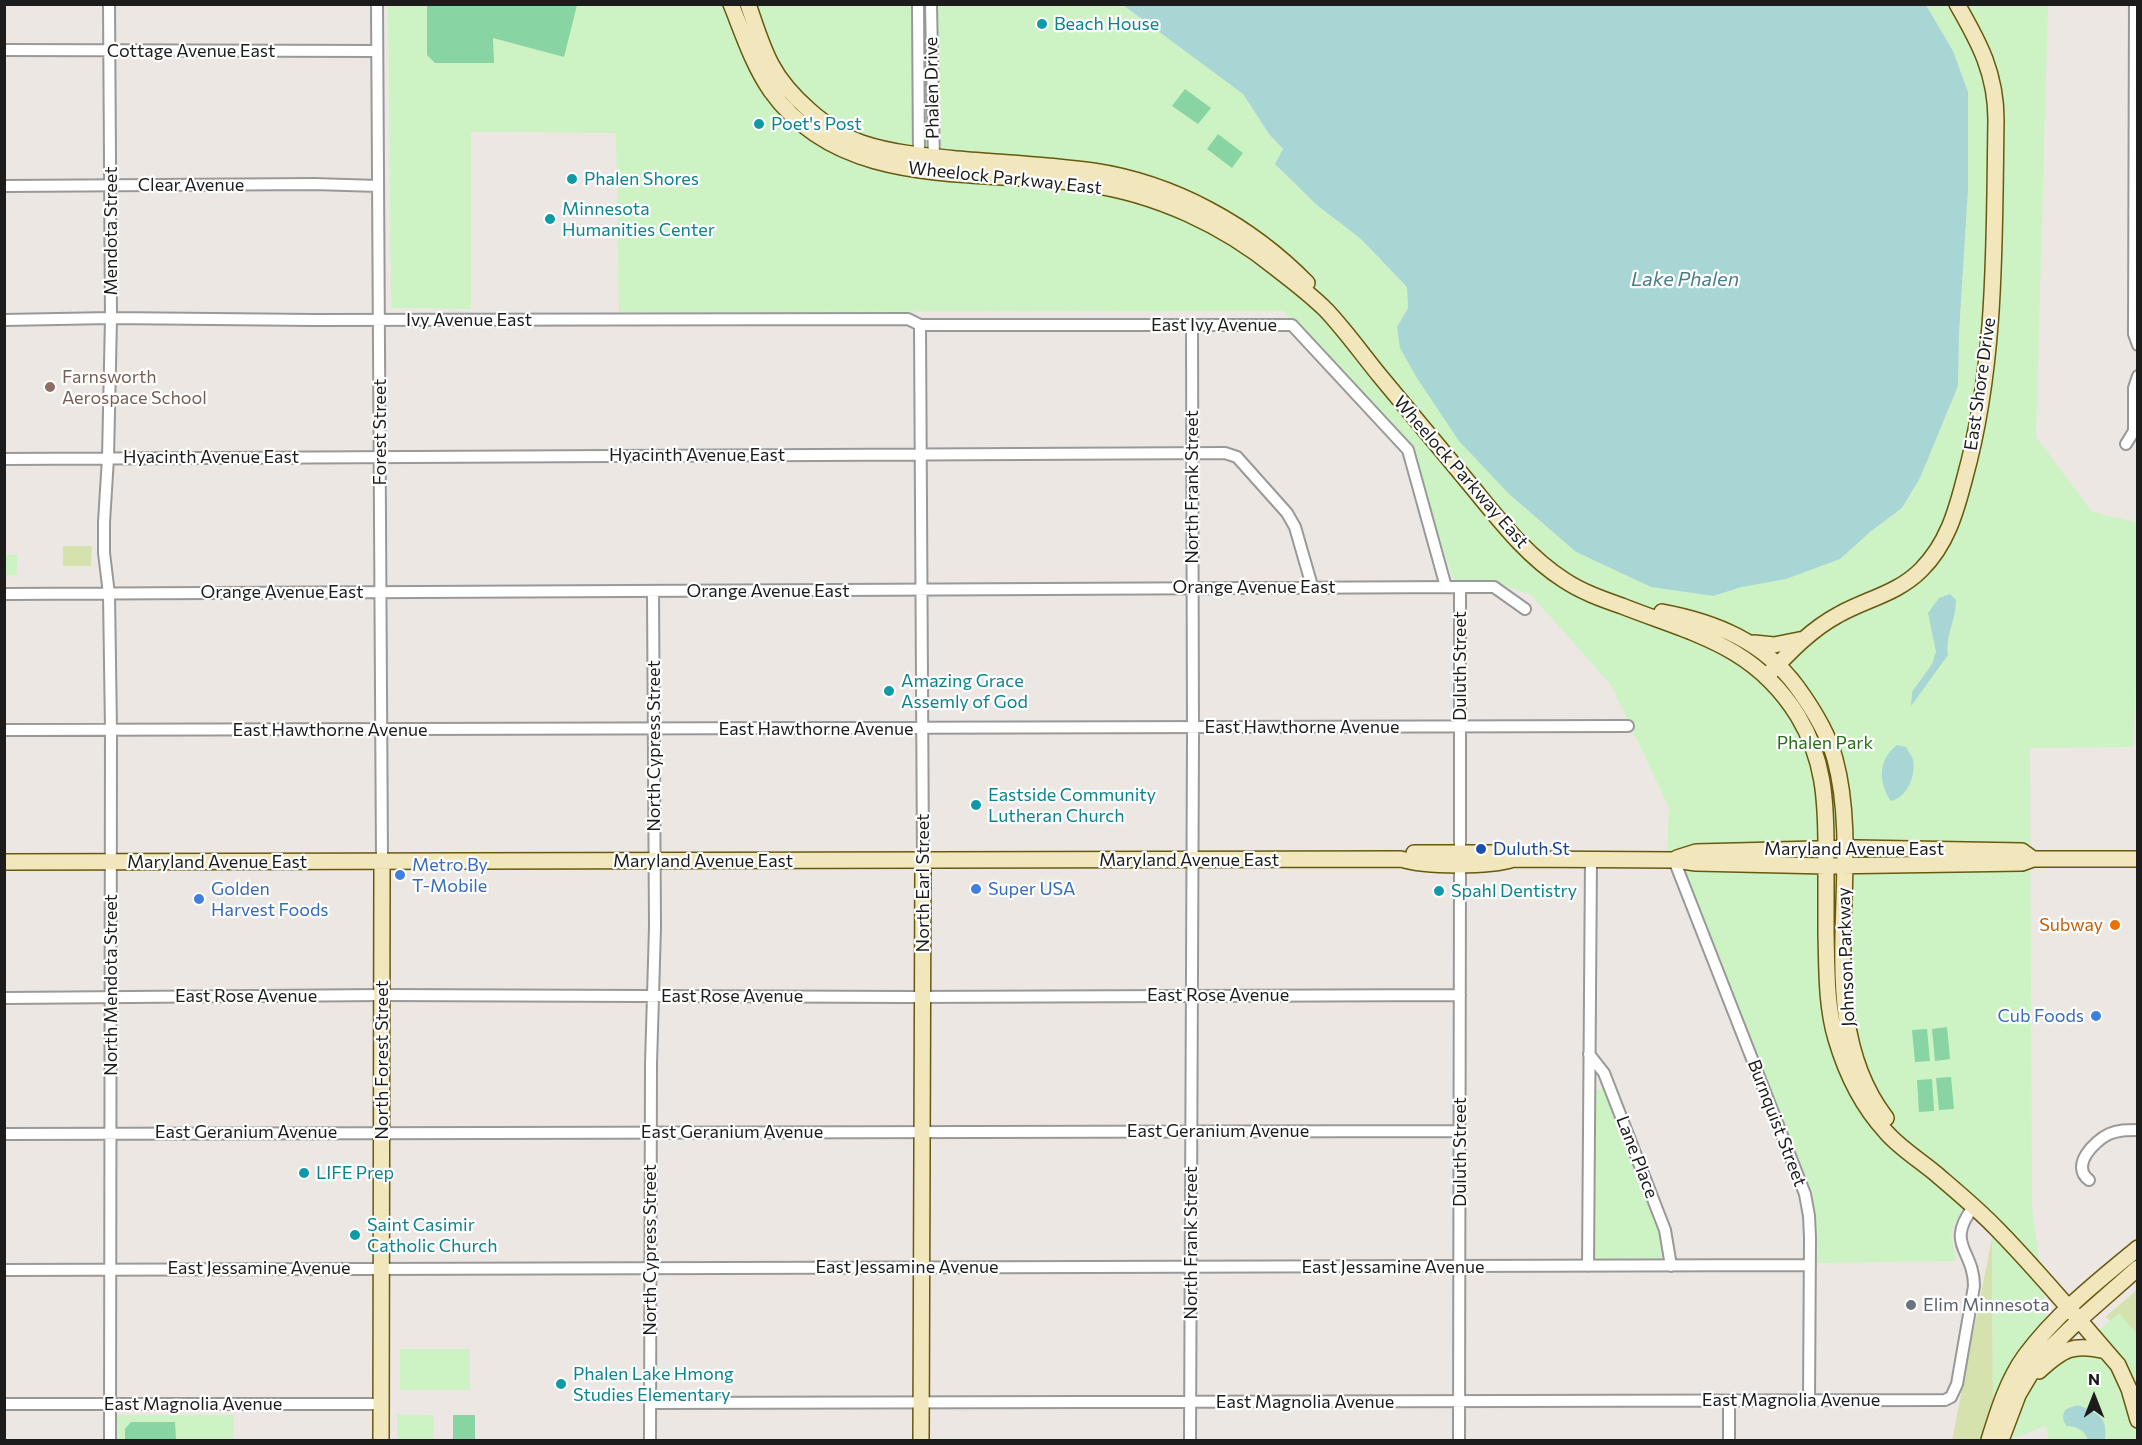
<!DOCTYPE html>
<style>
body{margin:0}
#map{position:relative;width:2142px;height:1445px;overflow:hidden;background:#ede7e3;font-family:Commissioner,sans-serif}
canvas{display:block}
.frame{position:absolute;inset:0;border:6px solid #1c1c1c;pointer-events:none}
.north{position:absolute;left:2064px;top:1367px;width:60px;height:60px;-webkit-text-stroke:4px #fff;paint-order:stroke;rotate:0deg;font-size:16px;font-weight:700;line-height:24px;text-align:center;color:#1c1c1c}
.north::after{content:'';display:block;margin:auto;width:21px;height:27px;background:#1c1c1c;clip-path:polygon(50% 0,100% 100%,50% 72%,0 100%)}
</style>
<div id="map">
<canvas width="2142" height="1445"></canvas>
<div class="frame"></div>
<div class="north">N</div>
</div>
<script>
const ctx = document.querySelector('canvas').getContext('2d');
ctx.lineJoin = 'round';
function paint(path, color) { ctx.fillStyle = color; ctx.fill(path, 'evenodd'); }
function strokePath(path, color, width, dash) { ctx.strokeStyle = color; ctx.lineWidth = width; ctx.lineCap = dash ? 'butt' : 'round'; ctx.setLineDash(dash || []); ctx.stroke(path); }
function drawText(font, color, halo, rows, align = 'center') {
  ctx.font = font + ' Commissioner,sans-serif'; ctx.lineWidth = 4.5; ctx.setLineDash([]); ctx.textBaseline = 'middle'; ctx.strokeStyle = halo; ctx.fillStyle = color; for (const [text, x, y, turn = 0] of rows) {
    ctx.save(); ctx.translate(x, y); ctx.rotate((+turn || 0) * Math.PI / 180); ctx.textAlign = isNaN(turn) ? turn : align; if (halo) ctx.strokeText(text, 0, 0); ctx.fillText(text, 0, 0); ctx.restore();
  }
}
paint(new Path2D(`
 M63,546H92L91,566H63Z
 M1992,1238L1993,1401L1982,1440H1952Z
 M2137,1290V1341L2121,1327L2105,1317Z`), '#d6e2ae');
paint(new Path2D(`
 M388,5H1123L1243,94L1269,134L1283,149L1276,164L1318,206L1361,239L1407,287L1408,308L1397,327L1509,494L1576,552L1651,587L1713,596L1742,587L1870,532L1903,508L1920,478L1958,386L1959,333L1968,189V92L1953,51L1926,5H2048L2036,437L2092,512L2137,522L2138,637L2133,747L2030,748L2032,1207L2047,1320C2022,1345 2009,1370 1993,1401L1992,1209H1962L1951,1232L1956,1261L1812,1263L1813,1194L1667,850L1669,808L1611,685L1531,595L1506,586L1454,581L1405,436L1284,311L619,312L616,133L471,132V309L391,308Z
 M5,555H17V575H5Z
 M1602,1088L1612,1103L1660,1234L1661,1258L1595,1259L1596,1091Z
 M2119,1313L2137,1334V1440H2049L2045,1426L2012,1439L2028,1391L2041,1376L2069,1356Z
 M400,1349H470V1390H400Z
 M397,1414L434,1415V1440H397Z
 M111,1415H234V1440H111Z`), '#cdf3c4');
paint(new Path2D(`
 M427,5V4L577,5L564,57L493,38L494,63H435L427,55Z
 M1185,89L1211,108L1198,124L1172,106Z
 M1218,134L1243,153L1232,168L1207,149Z
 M1947,1027L1950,1059L1935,1061L1932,1029Z
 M1927,1029L1930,1061L1915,1062L1912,1030Z
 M1951,1077L1954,1109L1939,1110L1936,1078Z
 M1932,1079L1934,1111L1919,1112L1917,1080Z
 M453,1415H475V1440H453Z
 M131,1422H175L176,1440H125V1429Z`), '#89d4a3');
paint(new Path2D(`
 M1123,5H1926L1953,51L1968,92V189L1959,333L1958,386L1920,478L1902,508L1870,532L1840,559L1786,579L1742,587L1713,596L1651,587L1576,552L1509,494L1459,441L1417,378L1400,348L1397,327L1408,308L1407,287L1361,239L1318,206L1275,164L1283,149L1269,134L1243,94Z
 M1950,594L1956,600C1956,621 1945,635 1948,655L1911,706L1912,692L1932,664L1936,652L1928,613L1939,598Z
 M1897,745L1906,747C1908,751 1912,756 1913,760C1916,777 1907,797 1891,801C1878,783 1878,759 1897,745Z
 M2078,1405C2098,1414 2108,1416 2105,1440H2088C2085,1431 2077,1426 2067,1426C2062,1421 2062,1415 2066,1409Z`), '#a8d6d4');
const street = new Path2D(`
 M109,4L111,318L108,458L104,522V553L109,594L111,730L110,1440
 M377,4L382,860
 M918,4L919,160
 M931,4L934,163
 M2135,4L2134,334L2138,345
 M4,50L377,51
 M4,186L314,184L378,186
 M4,320L111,318L314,320L908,319L920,325H1292L1408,450L1446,587
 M920,325L923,861
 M2126,444L2134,431V388L2138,376
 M4,459L1225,453L1237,457L1287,513L1295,527L1312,586
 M4,594L1460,587H1494L1525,609
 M4,730L1628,726
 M1460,853V587
 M1674,860L1805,1194L1809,1216L1810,1238L1809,1400
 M4,998L382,995L908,997L1460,995
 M1589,1054L1604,1073L1665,1230L1671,1266
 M4,1134L1460,1131
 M2089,1180C2070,1166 2094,1141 2109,1134C2118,1130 2127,1130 2138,1130
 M1588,1266L1591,859
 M4,1270L1810,1265
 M650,1403L1945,1400L1951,1397L1957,1384L1974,1286C1974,1249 1944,1245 1974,1206
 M4,1404H381
 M650,1440L651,1064L655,927L653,592
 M1190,1440L1193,739L1192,325
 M1459,1440L1460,864
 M1729,1440V1401`);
const secondary = new Path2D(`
 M731,4C743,34 753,65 771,91C843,192 978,168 1085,184C1155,193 1223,225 1277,269C1294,282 1311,295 1326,310C1345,330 1362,354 1380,376C1409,411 1439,447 1468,482C1497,517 1525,555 1564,580C1582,592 1602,599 1622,606C1693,634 1754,645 1798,716C1824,759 1826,800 1826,849C1826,877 1826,906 1826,934C1827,970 1826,1005 1836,1039C1846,1073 1862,1106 1886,1132C1900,1148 1918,1159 1935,1173C1956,1191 1978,1209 1998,1230C2040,1273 2078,1319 2118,1365L2129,1389L2138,1420
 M748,4C755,24 761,45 771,64C787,95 829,132 862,143C892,153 925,156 957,159C1002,163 1048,165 1093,171C1174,183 1250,225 1307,283
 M1662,612C1716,622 1764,642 1797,687C1813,709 1828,733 1835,759C1866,873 1808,1016 1886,1118
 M1754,643L1774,645L1804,639
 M1766,677C1788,654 1810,630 1838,615C1866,599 1897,594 1921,570C1947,544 1956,512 1965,477C1997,361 1994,239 1996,120C1996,74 1980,44 1957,4
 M1414,853H1504L1509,856
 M1677,858L1696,852L1856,848L2022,851L2033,859
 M4,862L1401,859C1425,867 1490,867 1514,859L1674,860L1696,863L1826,866L2022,863L2033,859H2138
 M2039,1371C2063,1349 2073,1343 2106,1351
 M381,1440L382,860
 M921,1440L923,861
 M1989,1440C1998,1411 2007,1381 2025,1356C2056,1314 2098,1281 2138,1248
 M2001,1440L2018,1395L2040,1358L2079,1320L2138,1268`);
strokePath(street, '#999', 14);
strokePath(secondary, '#675910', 18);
strokePath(street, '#fff', 10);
strokePath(secondary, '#f2e6bc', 15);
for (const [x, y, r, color] of [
 [1042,24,6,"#0f9aa8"],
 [759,124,6,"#0f9aa8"],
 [572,179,6,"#0f9aa8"],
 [550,219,6,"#0f9aa8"],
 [50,387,6,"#8d6e63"],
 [889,691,6,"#0f9aa8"],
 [976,805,6,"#0f9aa8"],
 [1481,849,6,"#1a4fb4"],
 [400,875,6,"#3f7fe0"],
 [976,889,6,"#3f7fe0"],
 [1439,891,6,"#0f9aa8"],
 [199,899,6,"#3f7fe0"],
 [2115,925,6,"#e8710a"],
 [2096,1016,6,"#3f7fe0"],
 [304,1173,6,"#0f9aa8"],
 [355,1235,6,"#0f9aa8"],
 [1911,1305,6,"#6b7280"],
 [561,1384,6,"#0f9aa8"]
]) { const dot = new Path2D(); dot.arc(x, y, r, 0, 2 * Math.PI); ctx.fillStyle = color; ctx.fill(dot); strokePath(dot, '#fff', 2); }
drawText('18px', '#0d838f', '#fff', [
 ["Beach House",1054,24],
 ["Poet's Post",771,124],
 ["Phalen Shores",584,179],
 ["Minnesota",562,209],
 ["Humanities Center",562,230],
 ["Amazing Grace",901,681],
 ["Assemly of God",901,702],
 ["Eastside Community",988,795],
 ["Lutheran Church",988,816],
 ["Spahl Dentistry",1451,891],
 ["LIFE Prep",316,1173],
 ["Saint Casimir",367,1225],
 ["Catholic Church",367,1246],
 ["Phalen Lake Hmong",573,1374],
 ["Studies Elementary",573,1395]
], 'left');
drawText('18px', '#1c1c1c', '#fff', [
 ["Cottage Avenue East",191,51],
 ["Phalen Drive",932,88,-91],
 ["Wheelock Parkway East",1005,178,6],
 ["Clear Avenue",191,185],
 ["Mendota Street",111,231,-90],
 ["Ivy Avenue East",469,320],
 ["East Ivy Avenue",1214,325],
 ["East Shore Drive",1980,384,-82],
 ["Forest Street",380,432,-90],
 ["Hyacinth Avenue East",697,455],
 ["Hyacinth Avenue East",211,457],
 ["Wheelock Parkway East",1461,472,49],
 ["North Frank Street",1192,487,-90],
 ["Orange Avenue East",1254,587],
 ["Orange Avenue East",768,591],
 ["Orange Avenue East",282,592],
 ["Duluth Street",1460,666,-90],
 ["East Hawthorne Avenue",1302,727],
 ["East Hawthorne Avenue",816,729],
 ["East Hawthorne Avenue",330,730],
 ["North Cypress Street",654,746,-90],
 ["Maryland Avenue East",1854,849],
 ["Maryland Avenue East",1189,860],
 ["Maryland Avenue East",703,861],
 ["Maryland Avenue East",217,862],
 ["North Earl Street",923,883,-90],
 ["Johnson Parkway",1846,957,-92],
 ["North Mendota Street",111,985,-90],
 ["East Rose Avenue",1218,995],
 ["East Rose Avenue",246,996],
 ["East Rose Avenue",732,996],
 ["North Forest Street",382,1060,-90],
 ["Burnquist Street",1777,1123,69],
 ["East Geranium Avenue",1218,1131],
 ["East Geranium Avenue",246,1132],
 ["East Geranium Avenue",732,1132],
 ["Duluth Street",1460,1152,-90],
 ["Lane Place",1637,1157,69],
 ["North Frank Street",1191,1243,-90],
 ["North Cypress Street",650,1250,-90],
 ["East Jessamine Avenue",907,1267],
 ["East Jessamine Avenue",1393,1267],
 ["East Jessamine Avenue",259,1268],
 ["East Magnolia Avenue",1791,1400],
 ["East Magnolia Avenue",1305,1402],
 ["East Magnolia Avenue",193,1404]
]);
drawText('18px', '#785e54', '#fff', [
 ["Farnsworth",62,377],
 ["Aerospace School",62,398]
], 'left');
drawText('18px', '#276e16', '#fff', [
 ["Phalen Park",1825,743]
]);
drawText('18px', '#164399', '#fff', [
 ["Duluth St",1493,849]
], 'left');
drawText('18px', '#366cbe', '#fff', [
 ["Metro By",412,865],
 ["T-Mobile",412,886],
 ["Golden",211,889],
 ["Harvest Foods",211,910],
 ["Super USA",988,889],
 ["Cub Foods",2084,1016,"right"]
], 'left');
drawText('18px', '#c56008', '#fff', [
 ["Subway",2103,925]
], 'right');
drawText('18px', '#5b616d', '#fff', [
 ["Elim Minnesota",1923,1305]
], 'left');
drawText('italic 20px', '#497d8c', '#fff', [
 ["Lake Phalen",1685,279]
]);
</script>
